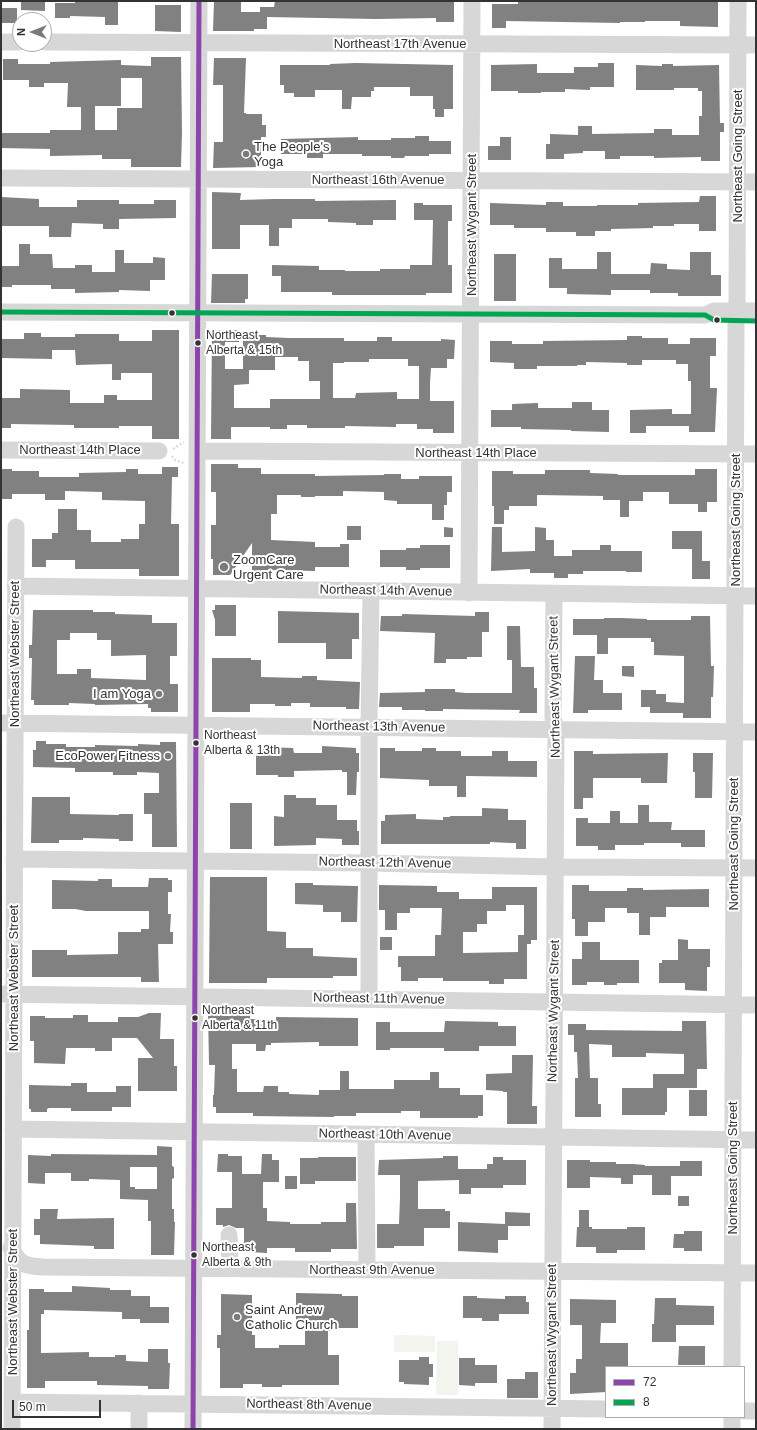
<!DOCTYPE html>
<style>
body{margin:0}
#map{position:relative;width:757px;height:1430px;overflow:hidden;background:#fff;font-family:Arial,sans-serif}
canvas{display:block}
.frame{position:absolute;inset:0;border:2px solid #333;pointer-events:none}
.legend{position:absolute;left:605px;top:1366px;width:140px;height:52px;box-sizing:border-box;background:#fff;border:1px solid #adadad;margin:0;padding:5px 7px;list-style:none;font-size:12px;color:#333}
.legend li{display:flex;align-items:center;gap:8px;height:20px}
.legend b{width:20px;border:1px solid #adadad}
.north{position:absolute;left:12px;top:12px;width:40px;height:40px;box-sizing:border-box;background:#fff;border:1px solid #adadad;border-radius:50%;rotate:270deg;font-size:11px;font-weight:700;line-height:16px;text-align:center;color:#333}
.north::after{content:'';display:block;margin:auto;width:14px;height:18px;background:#7a7a7a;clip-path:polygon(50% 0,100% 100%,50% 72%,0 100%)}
.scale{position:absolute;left:12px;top:1400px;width:89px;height:18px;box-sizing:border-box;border:2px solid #333;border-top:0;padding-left:5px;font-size:12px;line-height:14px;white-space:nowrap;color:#333;-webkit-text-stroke:3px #fff;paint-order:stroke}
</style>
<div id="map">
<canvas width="757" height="1430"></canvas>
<div class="frame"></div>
<ul class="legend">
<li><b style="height:5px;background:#8e44ad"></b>72</li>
<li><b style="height:5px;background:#00a651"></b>8</li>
</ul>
<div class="north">N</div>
<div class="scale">50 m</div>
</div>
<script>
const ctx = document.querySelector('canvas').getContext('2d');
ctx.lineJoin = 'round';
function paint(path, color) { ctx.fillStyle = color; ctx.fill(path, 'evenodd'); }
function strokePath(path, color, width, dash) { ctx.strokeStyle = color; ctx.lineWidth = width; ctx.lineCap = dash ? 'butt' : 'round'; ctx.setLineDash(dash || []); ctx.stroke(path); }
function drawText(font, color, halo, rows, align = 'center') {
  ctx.font = font + ' Arial,sans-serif'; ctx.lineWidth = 4; ctx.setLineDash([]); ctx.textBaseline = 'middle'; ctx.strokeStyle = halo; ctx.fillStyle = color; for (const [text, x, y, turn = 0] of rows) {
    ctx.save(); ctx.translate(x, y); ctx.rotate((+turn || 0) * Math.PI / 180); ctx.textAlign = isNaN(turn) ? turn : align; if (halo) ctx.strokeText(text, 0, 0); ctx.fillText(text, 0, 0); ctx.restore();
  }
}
paint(new Path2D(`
 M394,1335L435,1336V1352H394Z
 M437,1341H458V1395H436Z`), '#f1f5ed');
paint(new Path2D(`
 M21,1H45V11L21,10Z
 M75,1H118V25H105V17L70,16V18H55V3H75Z
 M214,1H241V12H260V7H274L275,1H454V22H436V18L376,19L267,17V29H254V31H213Z
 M518,1H718V27L680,26V21H645V22H620V23L506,21V28H492V4H518Z
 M155,5H181V32L155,31Z
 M1,8H17V23H1Z
 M151,57H181L182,132L181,167H131V159H102V155L50,156V149L1,148V133H50V130H81V107H67L68,83H44V87H29V80H3V59H18V64H50V62L121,60V65L151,66ZM121,78H142V108H117V130H95V106H121Z
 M214,58H246L244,113H246V114H262V125H266V137H261V167L213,168L214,142H223V85H213Z
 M356,63L453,65V109H444V117H435V109H433V96H410V87H374V91H371V97H352L351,109H342V90H315V97H294V93H284V85H280V65H330V64Z
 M598,63H614V87H590V90L565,89V92H541V93H518V91H491V65L537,64V73H574V67H598Z
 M662,64H673V66L719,65L720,123H724V132H720V161H701V157L654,158V156H620V159H605V151H583V153L564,154V159H546V144H550V134L578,135V126H592V134L654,133V129H672V135H699V116H702V91H698V88H674V90H636V65L662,66Z
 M415,136H429V141H451V154H429V156H405L404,158H391V156H362V154H323V158H307V154H281V139L358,137V140H391V138H415Z
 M500,137H511V160H488V146H500Z
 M212,192L241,193L240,200L274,199H315V201L396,200V220H373V225H356V223L328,222V219H292V228H279V246H269V225H240V249H212Z
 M700,196H716V231H699V224H674V226H653V228L611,229V231H595V236H576V232H546V228H514V225H490V203L546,205V202H563V206H597V205H638V203L699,202Z
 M1,197L39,199V207H77V200H119V204H154V200H176V218L119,219V229H103V224L72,223L71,237H49V226H1Z
 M414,203H423V205H452V221H448V265H452V293H426V295H332V292H281V276H272V265L319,266V270H345V271H380V269H410V265H432L433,220H414Z
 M19,244H30V254H52L53,268H75V265H92V272H115V250H124V263H153V257L165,258V280H150V291L119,290V292L75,293V289H51V285H12V287H1V266H19Z
 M597,252H611V274H650L651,263L667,264V269L690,270V252H711V275H721V296H678V293H650V290H611V295L567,294V288H549V258H562V269H597Z
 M494,254H516V301H494Z
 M212,274H248V299H245V303H211Z
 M152,330H179V439H152V426H119V428H74V425L11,424V428H1V398H20V389L70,390V403H104V395H117V400H152V373H121V380H112V364L76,365L75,350H52V359L1,358V339H24V333H41V337H75V334H119V341H152Z
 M212,330H239V342H225V369H243V335H266V337L289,338H344V341H377V337H392V341H441V339L455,340L454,359H447V368H431L430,383V401H454V433H433V429H417V424H396V427L345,426V428H307V425H287V429H270V427H231V439H211ZM275,357H298V361H309V381H320V399H270V408H234V385L249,384V370H275ZM369,359H408V366H419V399H397V392L356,393L355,398H333V363H344V362H369Z
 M627,336H642V338H668V344H690V338H716V356H710V388H717L715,432H689V426H646V433H630V410L672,409V414H691V381H688V364H676V360H642V365H627V363L586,362V365H577V366H537V369H514V363L490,362V341H512V344H543V341L627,340Z
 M572,402H592V410H609V432L571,431V430L521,429V427H491V410H512V404L538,403V408H572Z
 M211,464H238V468H261V474H315V476L384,475V474H401V479H419V476H452V492H447V505H444V520H432V504H397V501L384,500V492L343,491V496H315V497H301V495H277V514H271V540L315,542V547H340V544H349V567H315V571L271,570V576H252V543L230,575H213V559H211V525H216V492H211Z
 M162,467H178V477H172L171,524H179V576H139V569H75V560H46V567H32V539H52V533H58V509H77V530H91V542H121V539H139V524H145V501L102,500V492L65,491V500H45V494H12V499H1V469H12V471H39V477H79V473L126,472V469H138V474H162Z
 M695,469H717V502H707V512H698V504H669V492H643V501H629V517H620V500H603V496L537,495V506H509V510H504V524H494V506H492V471H513V474H545V470H590V473L618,474V475H695Z
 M347,526H361V540H347Z
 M444,527L453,528V537H444Z
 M492,527H502V552L535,551V527L546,528V540H554V556H572V550H600V545H611V551H642V572H626V571H583V574H568V578H554V573H530V569L491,571Z
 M672,531H702V561H710V579H692V549H672Z
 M420,545H450V568H420V570H406V567H380V550H406V548H420Z
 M215,605H236V636H215V620L212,610H215Z
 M33,610H93V612H115V614L152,615V623H177V656H170V684H178V712H151V708H148V704L95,705V704L69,703V705H34V700H31L32,658H29V645H32ZM70,633H97V640H111V656L146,655V680L91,678V669H77V674H57V640H70Z
 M278,611L359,613V639H352V659H326V643H278Z
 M475,612H489V632H482V657H467V659H446V663H434L435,633L380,631L381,616H402V614L475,616Z
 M691,616H710L711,666H714L713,697H711V718H683V713H650V707H641V690H656V694H666V702L684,703V656L654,655V642H651V638H608V654H597V635H573V619H604V618H621L647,619V620H691Z
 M507,626H520L521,667H534V688H537V713H519L520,710L443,709V711H425V710H402V707H379L380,693L425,692V689H455V692L466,693H512V660H507Z
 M575,656H595L594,680H603V693H622V710H588V713H573Z
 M212,658H251V660H261V677L302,678V676H317V680L360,682L359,709H346V707H310V703H291V706H275V704H250V712H212Z
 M622,666H634V677L622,676Z
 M36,741H46V744H66V747H95V745L138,746V744L160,745V742H176L177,847H152V814H144V793H159V773L137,772V775H113V772H75V768L33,767V750H36Z
 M322,746L356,748V753H359V772H357L356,795H347V772H342V770L294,771V777H278V775H256V753H260V747L293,748L294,753H322Z
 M380,748H395V751H422V748H436V751H461V756H492V751H508V761H537V777L466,776V797H457V786H429V780L380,778Z
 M574,751H593V754L668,753L667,783H641V778H593V798H583V809H574Z
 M693,753H713L712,798H695V772H693Z
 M284,795H296V798H316V805H337V820H357V831H359V845H342V839L316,838V845L274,846V816L284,817Z
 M32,797H70V814L119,815V814H133V841H119V839L83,838V840H59V843H31Z
 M230,803H252V849H230Z
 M638,805H649V822H672L671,830H705V847H681V843H644V845H615V850H598V846H576V818H588V823H610V811H620V823H638Z
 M482,808L508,809V820H526V849H516V843H511L490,842V844H381V821H385V815L416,814V819L443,820V817H450V816H482Z
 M210,877H267V931L286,932V948H313V956L357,958V976H333V978H267V983H209Z
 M149,878H168V880H172V892H168V914H171L170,932H173V944H158L159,982H141V977H32V950H67V955L118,954V932H141V929H149V911H86L75,909H52V880L98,881V879H112V887H148Z
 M295,883H313V885L358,886L357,922H341V912H323V905L295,904Z
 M379,885L437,886V892H459V899H492V887H537V940H531V944H527V979H504V984H489V981H443V978H418V981H401V967H398V956H435V935H441L442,908H410V913H397V930H385V910H379ZM506,905H524V935H518V952L463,953V932H477V924H487V911H506Z
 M572,885H589V891H627V888H643V890L709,889V907H666V917H650V935H639V913H627V908H605V922H588V936H575V919H572Z
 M380,937H392V950H380Z
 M678,939L688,940V949H710V967H707V991L685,990V983H659V963H662V960H678Z
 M582,942H600V960H639V983H617V985H604V982H587V985H572V959H582Z
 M208,1011H250V1019L276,1020V1017L358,1018V1046H319V1042L271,1043V1045H266L265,1051H256V1044H232V1069H237V1092H263L264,1086H278V1092H289V1094L319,1095V1090H340V1071H349V1089H394V1080H430V1072H439V1088H460V1095H483V1116H478V1118H420V1111H401V1113H356V1116H334V1117L253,1116V1113H216V1107H213V1095H214L215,1065H209Z
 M149,1013H161L160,1039H174V1066H177V1091H138V1058H153L137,1038H112V1051H95V1048H66L65,1064L34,1063V1041H30V1016H45V1018H73V1015H88V1022H118V1017H138Z
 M445,1021L498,1022V1026H516V1046H479V1051H444V1048H390V1050H376V1022H390V1032H444Z
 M682,1021H706L707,1069H697V1088H667V1112H665V1115H622V1088H653V1074H684V1054L646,1053V1057H612V1045L589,1044L590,1078H598V1104H601V1117H575V1078H578L577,1052H574V1035H568V1024H586V1030L682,1031Z
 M512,1055H533L532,1106H537V1124H507V1092H503V1091L486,1090V1074L512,1073Z
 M71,1083H87V1092H116V1086H131V1107H112V1111H71V1108H49L47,1109V1112H31V1109H29V1085L71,1086Z
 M689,1090H707V1116H689Z
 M157,1146L172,1147V1166L174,1167V1178L172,1179V1209H174V1222H175L174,1255H151V1221H148V1200L120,1199V1180L89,1179V1181H71V1173H45V1184L28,1183V1155L51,1156V1154L157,1155ZM130,1167H157V1189H135V1187H130Z
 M218,1154H228V1156H242V1174H261L262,1154H272V1160H279V1182H263V1208H267V1221L290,1222V1224H321V1222H346V1203H356L357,1249H331V1252H295V1248H267V1253L248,1252V1246H244V1228H236L229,1225L223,1227V1225H216V1208H232V1172H217Z
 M443,1156H458V1169H487V1164H493V1157H503V1160H526V1185H503V1188H471V1194H459V1180L418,1181V1209H445V1211H450V1228H424V1246H394V1248H377V1224H399L400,1198V1175H378L379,1160L443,1158Z
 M318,1157H356V1181H315V1184H300V1158H318Z
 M567,1160H590V1162H616V1164H633L645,1165V1166H680V1161H702V1176H671V1195H652V1175H633V1184H621V1178L590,1177V1188H567Z
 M285,1176H297V1189H285Z
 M678,1196H689V1206H678Z
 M40,1209H58L57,1219L114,1218V1249H94V1246L40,1244V1235H34V1219H40Z
 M579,1210H589V1227H592V1229H627V1227H645V1250H617V1253H596V1247H576L577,1227H579Z
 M505,1212L530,1213V1226H508V1240H498V1253L458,1251V1222L505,1224Z
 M684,1231H702V1251H684V1248H673L674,1234H684Z
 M72,1286L110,1288V1290H131V1296H150V1307H169V1323H140V1319H122V1312L44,1310V1314H41V1353L89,1352V1357H115V1355H126V1361L148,1362V1349H168V1363H170L169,1389H148V1386L97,1385V1381H45V1388H27V1330H29V1289H44V1292H72Z
 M296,1293L342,1294V1296H358V1328H332V1331H328V1355H339V1385H282V1387H262V1384H243V1388H220V1348H217V1335H221V1294L252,1295V1335H255V1348H279V1345H305V1322H296Z
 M463,1296H477V1298L505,1299V1296H526V1302H529V1314H499V1321H482V1318H463Z
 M655,1298H676V1305L714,1306V1325H676V1342H652V1324H654Z
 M570,1299L616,1300V1323H601L600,1343H628V1367H606V1392L570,1394V1373H576V1359H582V1325H570Z
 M679,1346H705V1365H678Z
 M419,1357H429V1364H433V1377H429V1385L404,1384V1382H399V1360H419Z
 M459,1358H475V1365H497V1383H475V1386L459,1385Z
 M525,1372H538V1398H507V1379H525Z`), '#818181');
strokePath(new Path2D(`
 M173,449L184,442
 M172,456L175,460L184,463`), '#d6d6d6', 2, [2, 2]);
strokePath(new Path2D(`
 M1,42H20
 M44,42L756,45
 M1,178L756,182
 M737,311L738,1
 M1,312L705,315L714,311H756
 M1,450L159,451
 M197,451L756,454
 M15,586L756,596
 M469,593L472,1
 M1,723L756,732
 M14,859L368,863L555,867L756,868
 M1,994L756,1005
 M369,999V727L371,591
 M13,1129L756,1140
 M366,1135L367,1270
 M229,1235L230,1268
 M11,1248C20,1265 25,1266 43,1267L756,1273
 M732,1367L736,321
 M12,1402L606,1409
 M744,1411H756
 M12,1429L16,527
 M139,1429V1403
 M193,1429L199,1
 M552,1429L556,730L553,717L554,594
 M732,1429V1417`), '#d7d7d7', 17);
strokePath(new Path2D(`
 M193,1429L199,1`), '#8e44ad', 5);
strokePath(new Path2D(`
 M1,312L705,315L714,320L756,321`), '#00a651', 5);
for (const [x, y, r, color] of [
 [246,154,4,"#7a7a7a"],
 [172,313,3.5,"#333"],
 [717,320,3.5,"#333"],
 [198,343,3.5,"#333"],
 [224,567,5,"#7a7a7a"],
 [159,694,4,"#7a7a7a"],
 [196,743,3.5,"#333"],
 [168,756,4,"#7a7a7a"],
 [195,1018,3.5,"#333"],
 [194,1255,3.5,"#333"],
 [237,1317,4,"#7a7a7a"]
]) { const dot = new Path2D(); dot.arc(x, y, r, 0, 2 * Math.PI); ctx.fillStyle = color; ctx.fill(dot); strokePath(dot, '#fff', 1.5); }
drawText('12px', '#333', '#fff', [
 ["Northeast",206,336],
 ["Alberta & 15th",206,351],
 ["Northeast",204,736],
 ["Alberta & 13th",204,751],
 ["Northeast",202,1011],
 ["Alberta & 11th",202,1026],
 ["Northeast",202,1248],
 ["Alberta & 9th",202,1263]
], 'left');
drawText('13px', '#333', '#fff', [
 ["Northeast 17th Avenue",400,44],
 ["Northeast Going Street",738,156,-90],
 ["Northeast 16th Avenue",378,180],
 ["Northeast Wygant Street",472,225,-90],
 ["Northeast 14th Place",80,450],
 ["Northeast 14th Place",476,453],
 ["Northeast Going Street",736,520,-90],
 ["Northeast 14th Avenue",386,591,1],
 ["Northeast Webster Street",15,654,-90],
 ["Northeast Wygant Street",555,687,-91],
 ["Northeast 13th Avenue",379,727,1],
 ["Northeast Going Street",734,844,-90],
 ["Northeast 12th Avenue",385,863,1],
 ["Northeast Webster Street",14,978,-90],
 ["Northeast 11th Avenue",379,999,1],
 ["Northeast Wygant Street",554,1011,-89],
 ["Northeast 10th Avenue",385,1135,1],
 ["Northeast Going Street",733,1168,-90],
 ["Northeast 9th Avenue",372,1270],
 ["Northeast Webster Street",13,1302,-90],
 ["Northeast Wygant Street",552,1335,-90],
 ["Northeast 8th Avenue",309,1405,1]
]);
drawText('13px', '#333', '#fff', [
 ["The People's",254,147],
 ["Yoga",254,162],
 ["ZoomCare",233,560],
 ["Urgent Care",233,575],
 ["I am Yoga",151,694,"right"],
 ["EcoPower Fitness",160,756,"right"],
 ["Saint Andrew",245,1310],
 ["Catholic Church",245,1325]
], 'left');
</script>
